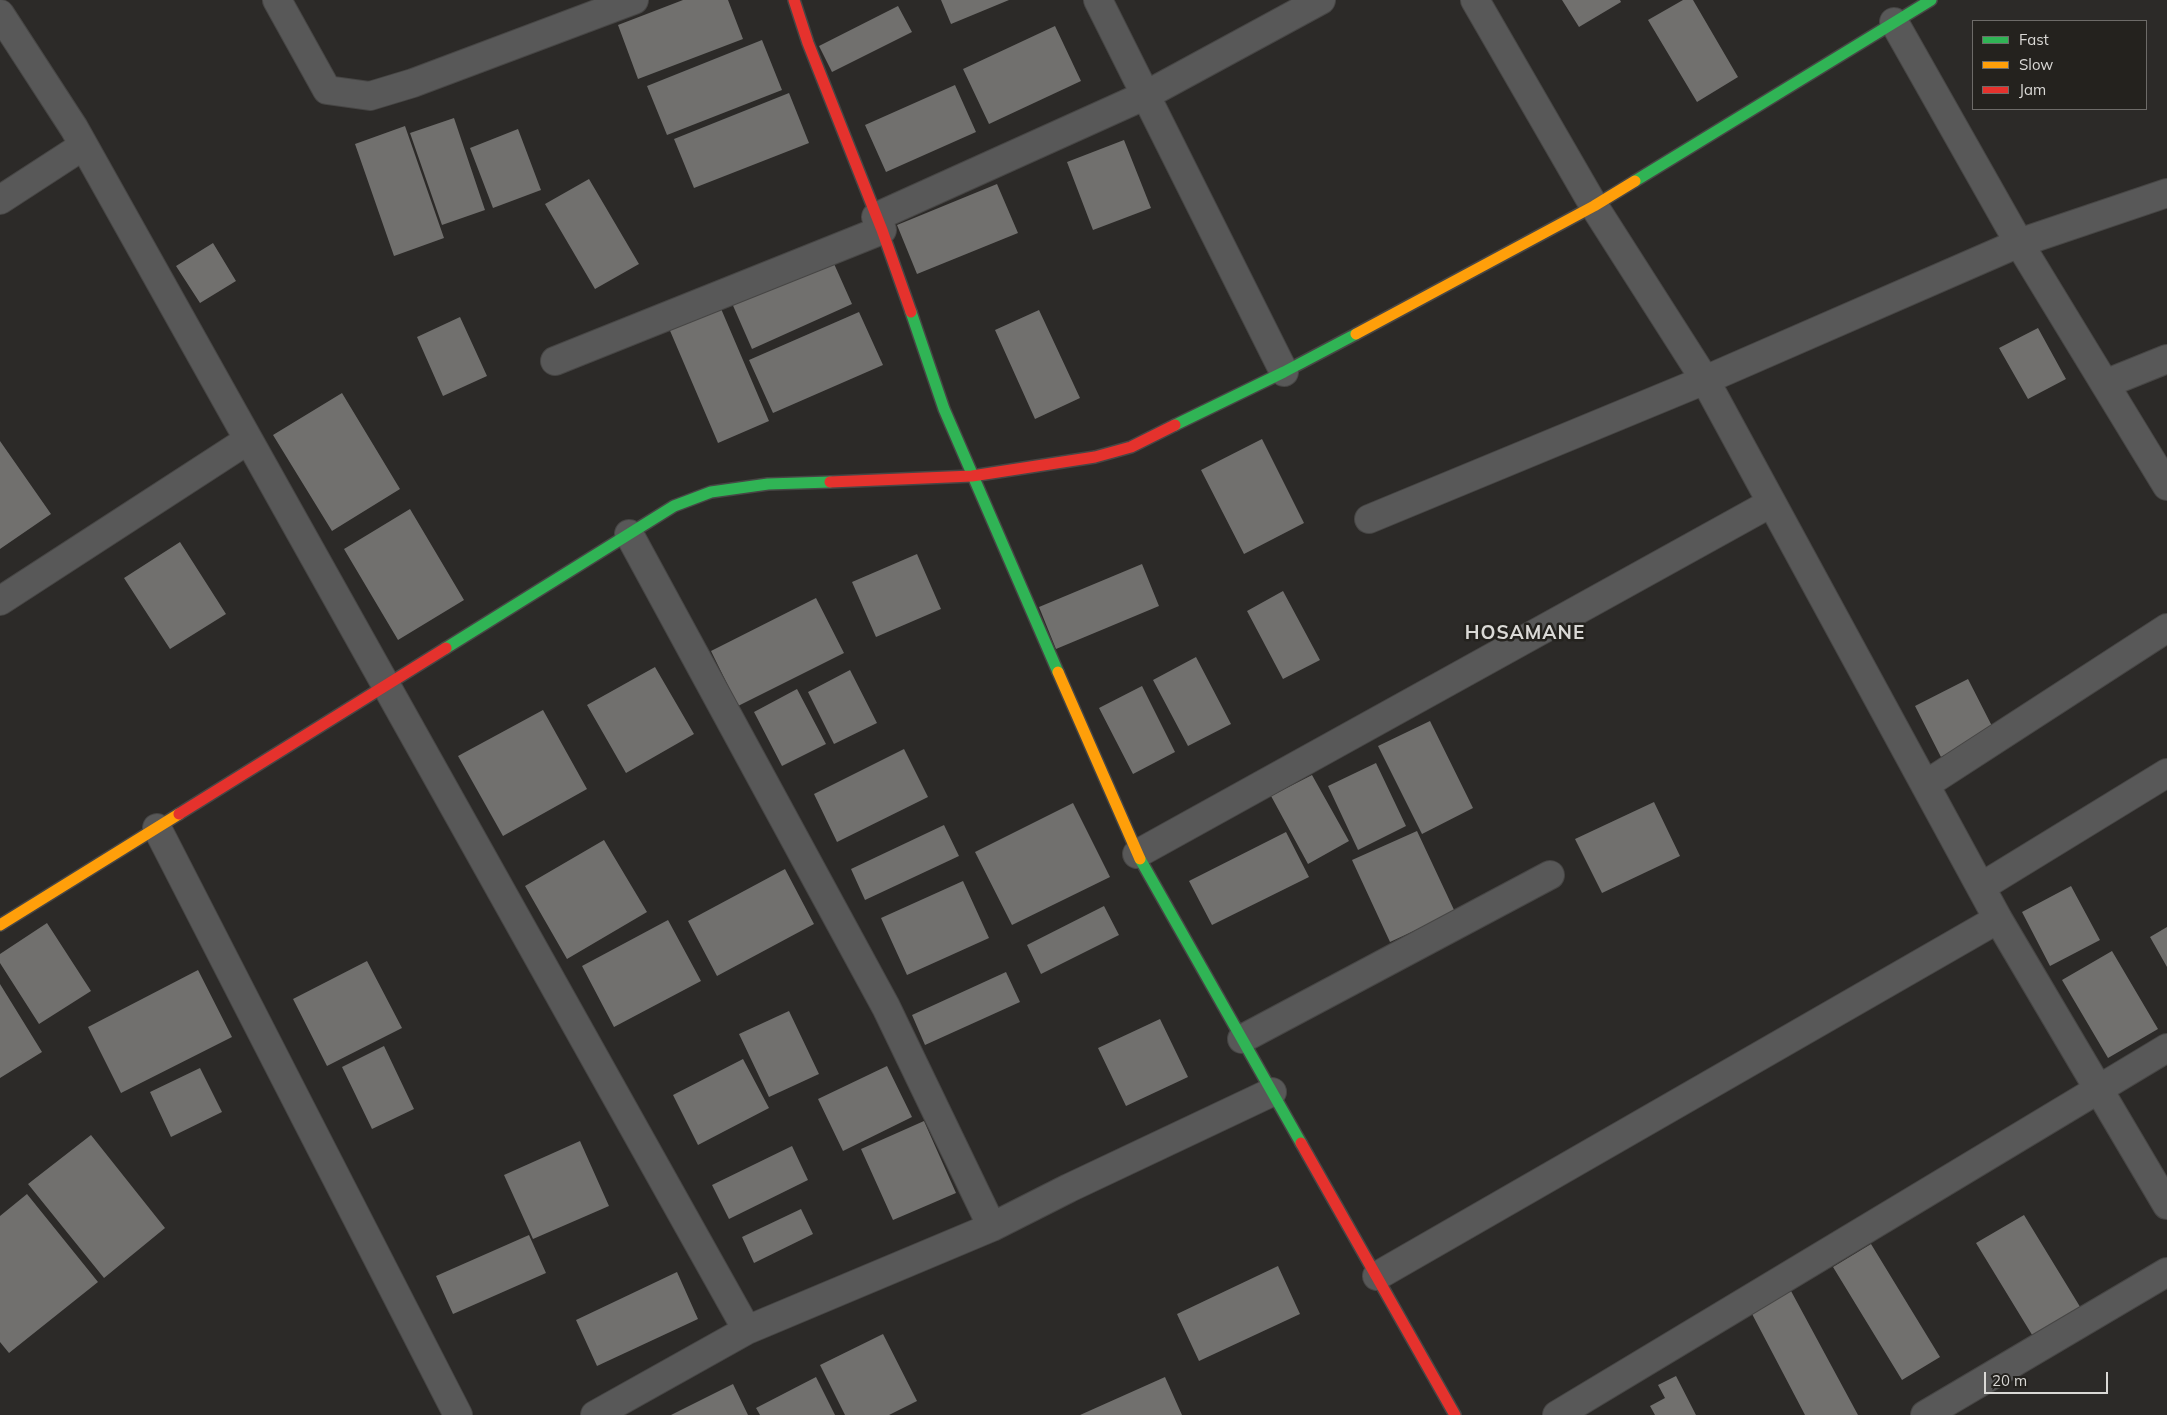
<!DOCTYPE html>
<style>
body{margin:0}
#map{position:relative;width:2167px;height:1415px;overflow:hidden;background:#2c2a28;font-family:Mulish,sans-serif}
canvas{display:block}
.legend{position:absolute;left:1972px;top:20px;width:175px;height:90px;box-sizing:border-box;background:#24221e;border:1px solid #6d6b68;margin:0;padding:6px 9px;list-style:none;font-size:15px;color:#dad9d6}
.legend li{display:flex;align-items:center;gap:10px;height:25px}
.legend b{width:25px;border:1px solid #6d6b68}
.scale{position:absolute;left:1984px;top:1372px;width:124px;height:22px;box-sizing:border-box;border:2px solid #dad9d6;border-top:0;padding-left:6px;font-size:15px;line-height:18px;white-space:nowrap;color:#dad9d6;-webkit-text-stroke:4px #24221e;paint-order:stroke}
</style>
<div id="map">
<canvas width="2167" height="1415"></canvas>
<ul class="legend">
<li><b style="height:6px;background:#30b455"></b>Fast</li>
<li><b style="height:6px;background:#ff9f0a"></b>Slow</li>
<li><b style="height:6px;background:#e5322d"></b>Jam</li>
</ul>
<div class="scale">20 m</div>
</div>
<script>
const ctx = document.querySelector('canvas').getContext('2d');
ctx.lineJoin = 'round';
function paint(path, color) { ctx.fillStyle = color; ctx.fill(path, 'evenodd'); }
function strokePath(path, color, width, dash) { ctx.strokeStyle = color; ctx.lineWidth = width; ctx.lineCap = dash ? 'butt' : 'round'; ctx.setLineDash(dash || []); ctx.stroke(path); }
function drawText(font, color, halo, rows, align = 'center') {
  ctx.font = font + ' Mulish,sans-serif'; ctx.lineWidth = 5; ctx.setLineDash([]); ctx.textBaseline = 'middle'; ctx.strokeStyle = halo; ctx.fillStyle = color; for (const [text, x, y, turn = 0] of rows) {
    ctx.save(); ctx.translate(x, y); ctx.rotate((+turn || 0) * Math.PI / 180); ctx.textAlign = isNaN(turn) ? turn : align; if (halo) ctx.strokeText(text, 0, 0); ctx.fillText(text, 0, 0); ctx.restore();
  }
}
paint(new Path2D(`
 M683,0H728L743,39L638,79L618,25Z
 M941,0H1009L951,24Z
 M1562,0H1620L1621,2L1579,27Z
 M1683,0H1693L1738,77L1697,102L1648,20Z
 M898,6L912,32L832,72L819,46Z
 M1055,26L1081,81L989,124L963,69Z
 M762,40L782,90L667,135L647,86Z
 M955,85L976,132L886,172L865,125Z
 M789,93L809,143L694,188L674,139Z
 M454,118L485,210L442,225L410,133Z
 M405,126L444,238L394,256L355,144Z
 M518,129L541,190L493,208L470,148Z
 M1124,140L1151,208L1093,230L1067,162Z
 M589,179L639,264L595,289L545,204Z
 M997,184L1018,233L917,274L897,225Z
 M213,243L236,281L200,303L176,266Z
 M831,257L852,304L752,349L731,301Z
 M719,304L769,421L718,443L668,326Z
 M1039,310L1080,398L1035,419L995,330Z
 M859,312L883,365L773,413L749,360Z
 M460,317L487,376L443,396L417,337Z
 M2038,328L2066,379L2028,399L1999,348Z
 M342,393L400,489L332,531L273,435Z
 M1262,439L1304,523L1244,554L1201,470Z
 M0,441L51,514L0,549Z
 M410,509L464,600L398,640L344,549Z
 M180,542L226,614L170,649L124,578Z
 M917,554L941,609L876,637L852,582Z
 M1142,564L1159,606L1056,649L1039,607Z
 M1283,591L1320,660L1283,679L1247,611Z
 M816,598L844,653L738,706L711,651Z
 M1196,657L1231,724L1188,746L1153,680Z
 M655,667L694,734L626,773L587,705Z
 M850,670L877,723L834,744L808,692Z
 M1968,679L1994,730L1941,757L1915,706Z
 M1142,686L1175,752L1133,774L1099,708Z
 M797,689L826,744L782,766L754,712Z
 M543,710L587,789L503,836L458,756Z
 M1430,721L1473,808L1422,834L1378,746Z
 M904,749L928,797L837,842L814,794Z
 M1376,763L1406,826L1358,850L1328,786Z
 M1312,775L1349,841L1308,864L1271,796Z
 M1654,802L1680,856L1602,893L1575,839Z
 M1073,803L1110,877L1012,925L975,852Z
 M944,825L959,856L865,900L851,869Z
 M1417,831L1455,912L1390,942L1352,860Z
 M1286,832L1309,877L1212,925L1189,881Z
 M604,840L647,912L567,959L525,886Z
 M785,869L814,924L717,976L688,921Z
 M963,881L989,938L907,975L881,918Z
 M2071,886L2100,940L2050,966L2022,912Z
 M1104,906L1119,935L1041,974L1027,945Z
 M668,920L701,981L614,1027L582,966Z
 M47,923L91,991L39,1024L0,963V954Z
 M2167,927V967L2150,937Z
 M2112,951L2158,1029L2108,1058L2062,980Z
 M367,961L402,1028L327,1066L293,999Z
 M198,970L232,1037L121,1093L88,1027Z
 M1006,972L1020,1002L925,1045L912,1015Z
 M0,984L42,1052L0,1078Z
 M789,1011L819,1074L769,1097L739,1034Z
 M1160,1019L1188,1077L1126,1106L1098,1048Z
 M384,1046L414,1109L372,1129L342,1067Z
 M743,1059L769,1108L698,1145L673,1095Z
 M887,1066L912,1117L843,1151L818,1099Z
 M200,1068L222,1112L171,1137L150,1092Z
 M924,1121L956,1193L893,1220L861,1149Z
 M91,1135L165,1228L104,1278L28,1184Z
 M580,1141L609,1206L533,1239L504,1175Z
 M792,1146L808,1180L729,1219L712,1185Z
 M27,1194L98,1282L9,1353L0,1342V1216Z
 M801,1209L813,1234L754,1263L742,1237Z
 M2024,1215L2082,1310L2034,1338L1976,1243Z
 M529,1235L546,1273L453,1314L436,1276Z
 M1871,1244L1940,1357L1902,1380L1833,1267Z
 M1278,1266L1300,1314L1199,1361L1177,1314Z
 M677,1272L698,1319L597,1366L576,1320Z
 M1791,1291L1858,1415H1805L1751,1312Z
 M883,1334L917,1401L889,1415H845L820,1365Z
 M1676,1376L1696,1415H1655L1650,1406L1665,1398L1658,1385Z
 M816,1377L835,1415H760L756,1408Z
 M1165,1377L1182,1415H1080Z
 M733,1384L748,1415H671Z`), '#71706e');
const street = new Path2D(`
 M277,0L327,90L370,96L413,83L634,0
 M1098,0L1284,372
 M1475,0L1594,206L1705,380L1998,919L2167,1205
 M0,14L74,128L747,1330
 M1894,22L2019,243L2167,486
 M0,200L83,146
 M876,217L1146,95L1321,0
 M555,361L882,230
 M2105,384L2167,359
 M1369,519L1705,380L2019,243L2167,193
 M629,534L886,1007L992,1227
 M0,601L248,440
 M1925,785L2167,628
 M157,828L458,1415
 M1137,854L1771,503
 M1981,887L2167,773
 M1242,1039L1550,875
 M1377,1276L1998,919
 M595,1415L747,1330L992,1227L1069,1188L1272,1092
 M1557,1415L2167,1048
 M1925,1415L2167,1272`);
const fast = new Path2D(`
 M1635,181L1931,0
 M911,312L944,409L1058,672
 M1175,425L1284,372L1356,334
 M446,648L674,506L711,492L768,484L830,482
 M1140,859L1301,1143`);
const slow = new Path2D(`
 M1356,334L1594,206L1635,181
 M1058,672L1140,859
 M0,925L179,814`);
const jam = new Path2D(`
 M794,0L808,43L882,230L911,312
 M830,482L972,476L1095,457L1131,447L1175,425
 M179,814L446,648
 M1301,1143L1455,1415`);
strokePath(street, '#474645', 30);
strokePath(fast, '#474645', 14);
strokePath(slow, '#474645', 14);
strokePath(jam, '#474645', 14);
strokePath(street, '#585858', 28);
strokePath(fast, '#30b455', 11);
strokePath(slow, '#ff9f0a', 11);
strokePath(jam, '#e5322d', 11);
ctx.letterSpacing = '1px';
drawText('bold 19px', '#dad9d6', '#24221e', [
 ["HOSAMANE",1525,633]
]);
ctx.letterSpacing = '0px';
</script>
